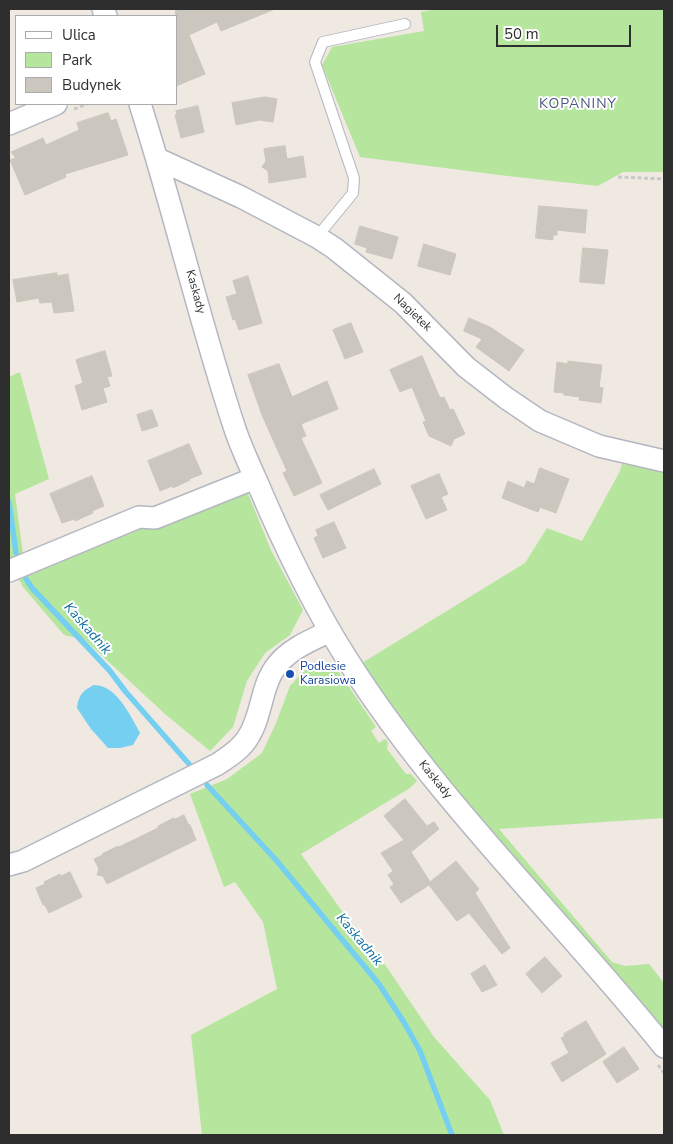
<!DOCTYPE html>
<style>
body{margin:0}
#map{position:relative;width:673px;height:1144px;overflow:hidden;background:#efe9e1;font-family:"Nunito Sans",sans-serif}
canvas{display:block}
.frame{position:absolute;inset:0;border:10px solid #2e2e2e;pointer-events:none}
.legend{position:absolute;left:15px;top:15px;width:162px;height:90px;box-sizing:border-box;background:#fff;border:1px solid #ababab;margin:0;padding:6px 9px;list-style:none;font-size:15px;color:#2e2e2e}
.legend li{display:flex;align-items:center;gap:10px;height:25px}
.legend b{width:25px;border:1px solid #ababab}
.scale{position:absolute;left:496px;top:25px;width:135px;height:22px;box-sizing:border-box;border:2px solid #2e2e2e;border-top:0;padding-left:6px;font-size:15px;line-height:18px;white-space:nowrap;color:#2e2e2e;-webkit-text-stroke:4px #fff;paint-order:stroke}
</style>
<div id="map">
<canvas width="673" height="1144"></canvas>
<div class="frame"></div>
<ul class="legend">
<li><b style="height:6px;background:#fff"></b>Ulica</li>
<li><b style="height:14px;background:#b6e59e"></b>Park</li>
<li><b style="height:14px;background:#cbc7bf"></b>Budynek</li>
</ul>
<div class="scale">50 m</div>
</div>
<script>
const ctx = document.querySelector('canvas').getContext('2d');
ctx.lineJoin = 'round';
function paint(path, color) { ctx.fillStyle = color; ctx.fill(path, 'evenodd'); }
function strokePath(path, color, width, dash) { ctx.strokeStyle = color; ctx.lineWidth = width; ctx.lineCap = dash ? 'butt' : 'round'; ctx.setLineDash(dash || []); ctx.stroke(path); }
function drawText(font, color, halo, rows, align = 'center') {
  ctx.font = font + ' "Nunito Sans",sans-serif'; ctx.lineWidth = 4; ctx.setLineDash([]); ctx.textBaseline = 'middle'; ctx.strokeStyle = halo; ctx.fillStyle = color; for (const [text, x, y, turn = 0] of rows) {
    ctx.save(); ctx.translate(x, y); ctx.rotate((+turn || 0) * Math.PI / 180); ctx.textAlign = isNaN(turn) ? turn : align; if (halo) ctx.strokeText(text, 0, 0); ctx.fillText(text, 0, 0); ctx.restore();
  }
}
paint(new Path2D(`
 M437,9H664V172H623L598,186L499,175L360,157L322,65L332,47L424,31L421,12Z
 M20,372L49,479L15,494L23,554L10,560L9,377Z
 M622,464L664,470V818L499,829L612,962L625,966L649,964L664,983V1034L490,831L393,712L362,663L525,563L547,528L582,541L620,471Z
 M246,489L271,550L303,610L290,635L265,653L247,681L233,727L210,751L165,714L85,640L64,635L23,587L17,576L141,523Z
 M332,662L376,727L371,731L379,743L385,739L388,742L387,749L406,774H411L417,781L410,788L301,854L362,939L386,966L434,1037L490,1100L504,1135H202L191,1035L277,989L263,922L235,882L224,887L190,794L227,779L262,753L276,723L290,686L310,665Z`), '#b6e59e');
paint(new Path2D(`
 M94,685C98,685 102,686 106,688C121,696 132,718 140,733L133,745L120,748H108L91,729L77,708C79,695 82,691 94,685Z`), '#75cff0');
strokePath(new Path2D(`
 M9,502L16,553
 M26,579L32,588L110,671L125,691L189,764
 M207,785L276,860L379,984L405,1024L420,1051L452,1135`), '#75cff0', 5.5);
const building = new Path2D(`
 M176,9H275L221,31L217,22L189,35L205,74L176,86Z
 M265,97L277,99L273,122L259,120L236,125L232,103Z
 M198,106L204,132L181,138L175,115L177,114L176,111Z
 M108,113L111,121L116,119L128,155L65,174L66,177L25,195L10,160L16,158L11,152L43,138L46,145L79,130L77,123Z
 M285,146L287,159L303,156L306,177L269,183L268,171L262,167L266,161L264,149Z
 M539,206L587,210L585,233L557,230V235H553V240L536,238Z
 M360,226L398,237L392,259L366,252L367,248L355,244Z
 M424,244L456,254L450,275L418,266Z
 M583,248L608,250L604,284L580,282Z
 M57,273V276L68,274L74,311L54,313L52,302L40,303L39,298L17,302L13,280Z
 M248,276L262,323L239,330L235,319L233,320L226,297L237,294L233,281Z
 M469,318L490,327L524,350L509,371L476,347L482,339L464,331Z
 M351,323L363,352L345,359L333,330Z
 M105,351L112,376L107,377L110,386L103,388L107,402L82,410L75,386L83,383L76,360Z
 M422,356L440,398L444,397L450,410L453,409L465,434L454,439L451,446L429,436L423,422L426,421L412,387L400,392L390,370Z
 M568,361L602,365L599,387L603,388L601,403L579,400L580,397L564,395V393L554,392L557,362L568,364Z
 M279,364L292,397L327,381L338,409L301,424L306,436L301,438L322,483L294,496L283,473L287,471L262,415L248,375Z
 M152,410L158,426L142,431L137,415Z
 M189,444L202,474L189,479L190,480L173,488L172,486L160,491L148,461Z
 M540,468L569,479L556,513L540,507L538,512L502,498L508,481L524,488L527,481L534,484Z
 M374,469L381,484L328,510L320,495Z
 M439,474L448,494L441,497L447,510L426,519L411,486Z
 M92,476L104,506L92,511L93,513L75,521L74,519L62,523L50,494Z
 M334,522L346,548L323,558L314,538L318,536L316,530Z
 M405,799L427,826L434,822L439,829L411,852L430,882L456,861L479,889L475,893L510,948L502,954L469,913L457,921L456,920L429,885L401,903L390,887L394,884L388,875L393,871L381,853L404,840L384,816Z
 M184,815L188,824L190,825L196,840L107,884L103,876L97,875L99,869L94,859L103,855L102,854L118,846L119,847L158,828V826L174,818L175,819Z
 M70,872L82,897L49,913L45,905H43L36,888L45,884L44,882L60,874L61,876Z
 M545,957L562,976L542,993L526,974Z
 M485,965L497,985L482,992L471,974Z
 M586,1021L606,1054L562,1082L551,1063L569,1053L561,1038L565,1036L564,1034Z
 M624,1047L639,1069L617,1083L603,1062Z`);
paint(building, '#cbc7bf');
strokePath(building, '#cbc5ba', 1);
const lane = new Path2D(`
 M317,237L353,193L354,178L315,62L323,42L405,24`);
const street = new Path2D(`
 M103,9L106,16
 M140,104C174,210 199,320 234,426C240,445 249,464 257,482C283,543 312,604 347,659C436,800 560,918 664,1047
 M9,124L56,104
 M158,159L241,197L317,237L334,248L403,303L466,367L506,398L540,421L599,446L664,461
 M9,571L139,517L155,518L255,478
 M9,865L23,861L218,764C228,757 240,750 247,739C263,716 260,685 278,664C291,648 312,640 330,631`);
strokePath(lane, '#b4b7c1', 12);
strokePath(street, '#b4b7c1', 24);
strokePath(new Path2D(`
 M74,109L87,104
 M618,177L664,179
 M658,1065L664,1073`), '#c9c9c9', 3, [4, 2.5]);
strokePath(lane, '#fff', 10);
strokePath(street, '#fff', 21);
for (const [x, y, r, color] of [
 [290,674,5,"#1a4fb4"]
]) { const dot = new Path2D(); dot.arc(x, y, r, 0, 2 * Math.PI); ctx.fillStyle = color; ctx.fill(dot); strokePath(dot, '#fff', 2); }
drawText('12px', '#2e2e2e', '#fff', [
 ["Kaskady",195,292,75],
 ["Nagietek",412,313,44],
 ["Kaskady",435,780,51]
]);
drawText('12px', '#164399', '#fff', [
 ["Podlesie",300,667],
 ["Karasiowa",300,681]
], 'left');
ctx.letterSpacing = '1px';
drawText('14px', '#4d5680', '#fff', [
 ["KOPANINY",578,105]
]);
ctx.letterSpacing = '0px';
drawText('italic 14px', '#0d6fa3', '#fff', [
 ["Kaskadnik",87,629,49],
 ["Kaskadnik",359,940,50]
]);
</script>
